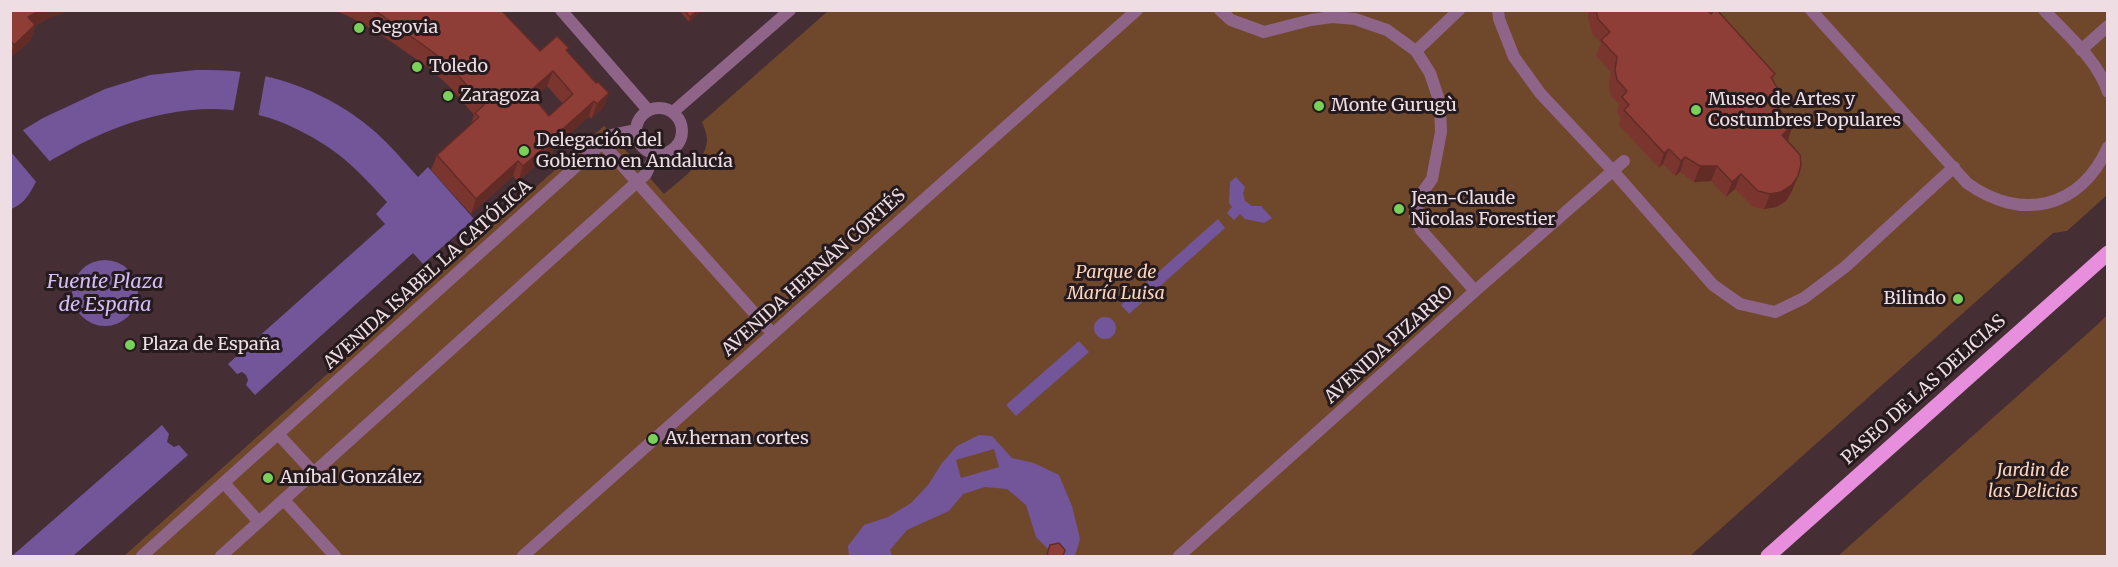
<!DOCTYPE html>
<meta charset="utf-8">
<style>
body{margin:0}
#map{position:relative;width:2118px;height:567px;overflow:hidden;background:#462e35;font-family:Merriweather,serif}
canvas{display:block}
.frame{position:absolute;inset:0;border:12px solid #eedde2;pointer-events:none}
</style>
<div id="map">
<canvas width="2118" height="567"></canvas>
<div class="frame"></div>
</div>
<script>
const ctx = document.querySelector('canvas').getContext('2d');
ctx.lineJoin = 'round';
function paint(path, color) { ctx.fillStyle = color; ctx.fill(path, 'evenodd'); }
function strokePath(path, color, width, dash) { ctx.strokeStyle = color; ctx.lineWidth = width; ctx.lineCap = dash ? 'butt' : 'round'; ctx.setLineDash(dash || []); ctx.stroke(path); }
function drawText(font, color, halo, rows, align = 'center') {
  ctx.font = font + ' Merriweather,serif'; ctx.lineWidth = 6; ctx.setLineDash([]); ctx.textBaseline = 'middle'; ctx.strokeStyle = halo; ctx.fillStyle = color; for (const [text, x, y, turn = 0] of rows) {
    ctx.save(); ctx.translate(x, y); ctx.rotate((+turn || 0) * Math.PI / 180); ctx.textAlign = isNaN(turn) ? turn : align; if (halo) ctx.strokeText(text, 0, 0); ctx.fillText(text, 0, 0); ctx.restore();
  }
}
paint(new Path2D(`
 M828,11H2107V195L2067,231L2053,233L1690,556H124L604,126L664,194C680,180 705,164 707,140C707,134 704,127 702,122Z
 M2107,315V556H1838L2097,325Z`), '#6f472b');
paint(new Path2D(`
 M196,70C211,70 227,70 242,72C296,79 348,104 386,142C397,153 407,165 418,177L428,167L474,219L423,264L413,253L255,395L246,385L248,380L246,375L242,372L237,374L228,364L385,224L376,214L387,202C369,183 351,162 328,147C259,101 195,100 119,127C100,134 83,142 66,152C61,155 54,158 50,161C34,177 33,201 11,209L10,143L23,130L43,118L105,89L150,75Z
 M1236,177L1245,187L1243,193L1245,201L1252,206H1261L1272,218L1264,223L1245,219L1240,214L1234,220L1227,213L1232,207L1229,203L1230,182Z
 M1218,219L1225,228L1129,314L1121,305Z
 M72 293a33 33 0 1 1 66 0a33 33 0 1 1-66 0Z
 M1094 328a11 11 0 1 1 22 0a11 11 0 1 1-22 0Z
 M1079,341L1089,352L1016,416L1006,405Z
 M162,425L169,434L167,442L174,447L179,445L188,455L73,556H12Z
 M979,435L992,436L1012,458L1034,463L1059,475L1072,506L1080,539L1075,556H1046L1048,549L1036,537L1026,505L1007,489L985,487L963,494L949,511L907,530L890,550L892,556H849L848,546L864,525L888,517L911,503L928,485L942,463L957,446ZM994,449L999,467L961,478L956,460Z`), '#73559a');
paint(new Path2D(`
 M241,69L266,73L258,118L233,113Z
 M21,128L52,164L38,184L11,152L10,139Z`), '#462e35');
strokePath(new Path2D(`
 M561,10L648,110
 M1220,10L1231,20L1264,32L1311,20L1332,17L1355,19L1387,30L1416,51L1430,73L1440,103L1441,132L1432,179L1420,196L1415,216L1421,230L1475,291
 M1498,10L1499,19L1514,57L1540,93L1613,171L1713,285L1740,304L1775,312L1804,298L1845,267L1954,167
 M1811,10L1967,183C2021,222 2080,209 2108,147
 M2044,10C2067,35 2097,59 2108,92
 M2081,50L2108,26
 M1416,51L1459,10
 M636 131a23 23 0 1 1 46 0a23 23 0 1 1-46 0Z
 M673,112L790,10
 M602,143L773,334
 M278,434L314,473
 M224,483L259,522
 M284,500L335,556
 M142,556L611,135L635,130
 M221,556L646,174L655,154
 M523,556L1137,10
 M1179,556L1475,291L1624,161`), '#8f6489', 12);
strokePath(new Path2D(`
 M1768,556L2108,253`), '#e78edc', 15);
paint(new Path2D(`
 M10,10L45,20L35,26L30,41L10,58Z
 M334,10H501L540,51H567L596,83L609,93L603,108L591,119L589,116L554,148L551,155L539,166L537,164L518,182L513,176L471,214L431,170L437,155L471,124L474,115L451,88L429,68L377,32L350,17ZM547,86L563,104L549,116L534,98Z
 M679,10H701L689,22Z
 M1590,10H1707L1775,74L1772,80L1777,107L1788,140L1792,191L1786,201L1776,207L1764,209L1753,207L1735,189L1726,197L1711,181L1694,182L1680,172L1675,176L1663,164L1659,168L1619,125L1621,118L1617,112L1619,104L1611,96L1609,85L1611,72L1596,56L1601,43L1592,34L1588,16Z`), '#7a352f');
paint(new Path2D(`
 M41,10H72L45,20L35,26L30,41L10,58V55L14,45L28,17Z
 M698,10H701L689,22L690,17Z
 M553,71L547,86L523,108L529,92Z
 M609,93L603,108L591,119L597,104Z
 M594,101L589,116L554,148L551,155L539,166L545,151L554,137Z
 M1793,125L1788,140L1777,151L1782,135Z
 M543,149L537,164L518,182L523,166Z
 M1669,149L1663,164L1659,168L1664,153Z
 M1685,157L1680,172L1675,176L1681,161Z
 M518,161L513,176L471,214L476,199Z
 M1700,166H1717L1711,181L1694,182Z
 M1741,174L1735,189L1726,197L1732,182Z
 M1798,176L1792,191L1786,201L1776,207L1764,209L1770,194Z`), '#632b26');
const building = new Path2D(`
 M10,10H41L28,17L35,25L14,45L10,40Z
 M372,10H501L540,51L557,36L569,48L566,50L596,83L598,82L609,93L597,104L594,101L554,137L557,140L545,151L543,149L523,166L518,161L476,199L437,155L479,117L475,113L484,105L456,73L434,53L383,16ZM553,71L573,94L549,116L529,92Z
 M684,10H698L690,17Z
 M1596,10H1707L1711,14L1714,10H1717L1775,74L1771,77L1780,93L1777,107L1793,125L1782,135L1800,155L1801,165L1798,176L1792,185L1781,192L1770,194L1758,191L1741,174L1732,182L1717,166H1700L1685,157L1681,161L1669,149L1664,153L1624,110L1629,105L1622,97L1627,91L1617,80L1615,70L1617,57L1601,40L1610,32L1598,19Z
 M1059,543L1065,550L1063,556H1049L1047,554L1050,545Z`);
paint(building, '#8e3e37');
strokePath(building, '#632b26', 1.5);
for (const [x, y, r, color] of [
 [359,28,6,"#78d158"],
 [417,67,6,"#78d158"],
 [448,96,6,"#78d158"],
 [1319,106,6,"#78d158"],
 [1696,110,6,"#78d158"],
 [524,151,6,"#78d158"],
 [1399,209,6,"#78d158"],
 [1958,299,6,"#78d158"],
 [130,345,6,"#78d158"],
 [653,439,6,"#78d158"],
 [268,478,6,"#78d158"]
]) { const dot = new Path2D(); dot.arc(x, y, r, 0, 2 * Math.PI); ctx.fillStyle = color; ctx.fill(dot); strokePath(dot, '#251a1d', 2); }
drawText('18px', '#eedde2', '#251a1d', [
 ["Segovia",371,28],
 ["Toledo",429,67],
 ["Zaragoza",460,96],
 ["Museo de Artes y",1708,100],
 ["Costumbres Populares",1708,121],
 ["Monte Gurugù",1331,106],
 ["Delegación del",536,141],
 ["Gobierno en Andalucía",536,162],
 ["Jean-Claude",1411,199],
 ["Nicolas Forestier",1411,220],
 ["Bilindo",1946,299,"right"],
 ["Plaza de España",142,345],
 ["Av.hernan cortes",665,439],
 ["Aníbal González",280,478]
], 'left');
drawText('18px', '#eedde2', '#251a1d', [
 ["AVENIDA HERNÁN CORTÉS",814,273,-42],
 ["AVENIDA ISABEL LA CATÓLICA",428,275,-42],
 ["AVENIDA PIZARRO",1389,345,-42],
 ["PASEO DE LAS DELICIAS",1924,390,-42]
]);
drawText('italic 18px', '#fcd5bb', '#251a1d', [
 ["Parque de",1116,273],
 ["María Luisa",1116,294],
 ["Jardin de",2033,471],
 ["las Delicias",2033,492]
]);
drawText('italic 20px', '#d4bcf7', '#251a1d', [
 ["Fuente Plaza",105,282],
 ["de España",105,305]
]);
</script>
